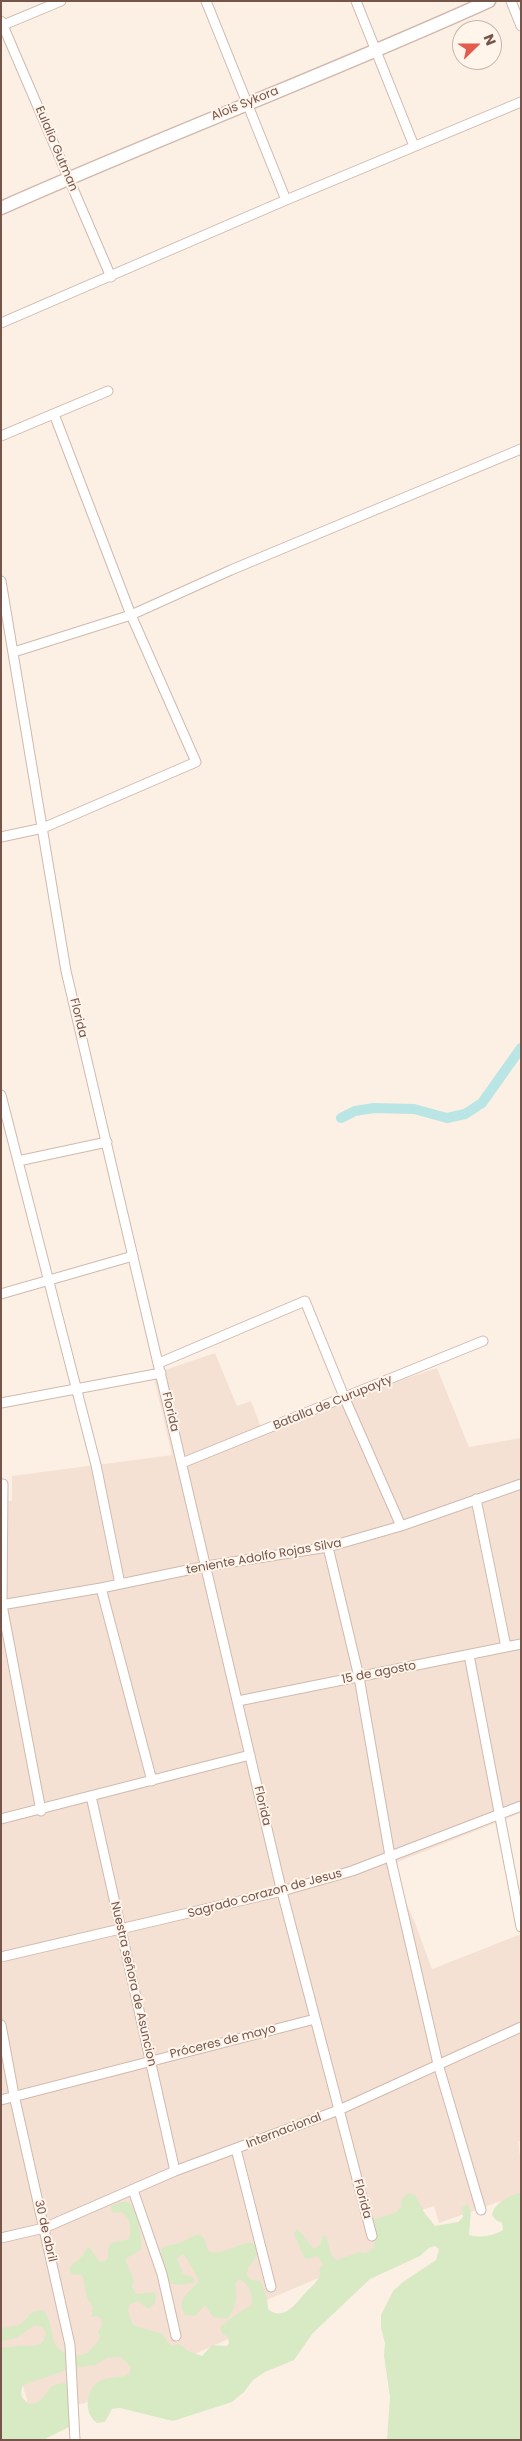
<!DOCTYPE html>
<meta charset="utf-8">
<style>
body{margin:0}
#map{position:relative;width:522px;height:2441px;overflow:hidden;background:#fcf0e5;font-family:Poppins,sans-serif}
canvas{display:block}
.frame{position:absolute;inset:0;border:2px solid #75544a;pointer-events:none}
.north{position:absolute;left:452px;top:20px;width:50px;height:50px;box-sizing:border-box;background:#fff5eb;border:1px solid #c8b5ab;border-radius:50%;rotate:68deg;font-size:14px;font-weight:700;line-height:20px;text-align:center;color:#75544a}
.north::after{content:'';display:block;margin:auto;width:18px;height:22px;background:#e45a4c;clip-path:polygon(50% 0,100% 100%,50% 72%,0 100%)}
</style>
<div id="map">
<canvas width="522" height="2441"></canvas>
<div class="frame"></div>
<div class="north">N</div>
</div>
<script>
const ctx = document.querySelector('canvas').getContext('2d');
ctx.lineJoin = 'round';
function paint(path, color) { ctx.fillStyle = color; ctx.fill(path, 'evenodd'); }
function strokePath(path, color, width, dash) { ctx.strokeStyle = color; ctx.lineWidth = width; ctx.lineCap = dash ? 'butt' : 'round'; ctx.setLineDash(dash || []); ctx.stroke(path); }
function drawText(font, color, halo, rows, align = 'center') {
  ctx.font = font + ' Poppins,sans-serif'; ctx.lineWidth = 4; ctx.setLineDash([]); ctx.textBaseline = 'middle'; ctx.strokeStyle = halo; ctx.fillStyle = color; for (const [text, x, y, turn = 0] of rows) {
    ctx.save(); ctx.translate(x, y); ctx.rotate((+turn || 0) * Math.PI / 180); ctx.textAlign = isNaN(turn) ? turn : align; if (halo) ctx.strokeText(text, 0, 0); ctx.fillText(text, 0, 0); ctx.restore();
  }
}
paint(new Path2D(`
 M215,1353L237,1406L251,1401L261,1427L437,1368L469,1447L521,1438V1813L390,1865L415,1923L432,1969L521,1934V2140L518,2142L521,2162V2194L439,2223L434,2206L381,2224L387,2249L243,2310L244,2332L85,2403L31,2414L20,2376L1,2375V1501H12V1476L172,1455L153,1374Z`), '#f4e1d4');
paint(new Path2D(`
 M521,2192V2440H387L390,2397L384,2356L385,2343L381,2328V2315L393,2291L403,2282L436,2260L439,2249L435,2246L429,2248L420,2256L370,2279L313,2333L294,2360L265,2372L253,2380L244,2392L232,2402L173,2421L120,2408L112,2409L105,2422L97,2423C83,2414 85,2386 102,2380C111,2376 121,2379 129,2374L131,2367L121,2357L107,2358L95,2365L73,2368L23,2385C20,2394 21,2398 29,2404C50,2404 43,2379 69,2384C81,2398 79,2410 73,2425L43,2440H1V2346C7,2349 11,2346 18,2346C31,2345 44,2350 46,2332L42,2327L35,2325L16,2338L2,2341L1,2329C7,2326 13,2327 18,2325C29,2321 26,2310 43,2310C52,2320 50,2332 55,2344C59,2353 78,2359 87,2353C91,2350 97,2343 100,2338L98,2331L102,2326L101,2319L98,2316L91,2317L93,2307L87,2298L83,2277L80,2274L73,2275L69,2270C74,2259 82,2262 87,2247L90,2248L99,2261L102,2262L108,2259V2249L111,2243L129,2239C132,2229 130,2219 122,2212L112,2213L111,2206L121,2202H129C137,2211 143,2239 141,2250L125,2259L134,2280L132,2287L136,2294L154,2292L156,2295L155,2303L150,2308H147L138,2301L129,2305L128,2311L133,2325L162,2334L171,2346L179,2344L190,2352L202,2356L212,2345L226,2346L229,2344L228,2337L222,2333L220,2327L242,2310L251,2306C254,2295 249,2284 239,2279L235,2284C238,2296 236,2309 227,2319L213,2317L205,2305L195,2316L185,2315C175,2299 189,2293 198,2282V2278L184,2254L177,2258L183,2274L193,2277L194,2283L179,2285L168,2283C163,2272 163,2261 161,2250L163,2247L179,2243L198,2234L204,2238L209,2252C227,2256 241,2238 258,2244L261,2251L248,2268L247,2275L252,2280L260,2281C265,2290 268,2299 268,2309C285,2323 297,2301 308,2290C313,2285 317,2282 320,2275L319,2270L323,2265L318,2256L307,2259L304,2257L294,2234L297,2228L314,2249L320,2245L323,2235L326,2236L331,2254L336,2260L360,2252L366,2253L375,2247L372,2220L395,2213L401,2207V2200L408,2193L415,2195L424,2212L435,2226L458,2222L463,2217L462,2207L467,2204L471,2210L469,2235C480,2238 493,2236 503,2230L502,2223L496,2220L492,2215C495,2201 509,2197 521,2192Z`), '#d8eac4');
strokePath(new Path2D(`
 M341,1118L355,1111L374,1108L414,1109L447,1118L465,1114L482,1103L521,1048`), '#bae5e5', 10);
const street = new Path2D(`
 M206,1L286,200
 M356,1L414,146
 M511,1L521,26
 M1,21L111,277
 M1,26L61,1
 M1,323L286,200L521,102
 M1,436L108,391
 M1,581L66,971L280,1884L372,2236
 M14,652L131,615L231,570L521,449
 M1,837L43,828L196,762L131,615L54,414
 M1,1095L96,1465L120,1584
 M18,1161L107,1142
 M1,1294L133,1256
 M159,1363L305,1301L345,1399L401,1526
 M1,1403L161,1373
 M182,1463L483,1341
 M3,1484L2,1605L41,1811
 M476,1499L506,1647
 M328,1547L359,1677L390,1856L438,2064L481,2210
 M101,1588L152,1781
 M1,1605L101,1588L207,1566L328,1547L401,1526L521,1484
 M469,1655L521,1927
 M238,1701L521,1644
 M91,1796L175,2171
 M1,1819L250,1755
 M1,1957L282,1891L352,1871L521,1806
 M1,2025L14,2095L70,2345L75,2440
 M1,2100L315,2019
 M236,2149L271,2287
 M133,2190L162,2274L176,2336
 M1,2238L44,2228L175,2171L339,2110L521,2027`);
const secondary = new Path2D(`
 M1,208C163,136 328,74 489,1`);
strokePath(street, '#d0b9ae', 11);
strokePath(secondary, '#d2b8ac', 15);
strokePath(street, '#fff', 9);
strokePath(secondary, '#fff', 12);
drawText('12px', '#75544a', '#fff5eb', [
 ["Alois Sykora",245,104,-22],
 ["Eulalio Gutman",56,149,67],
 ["Florida",78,1018,76],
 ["Batalla de Curupayty",333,1403,-22],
 ["Florida",170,1412,77],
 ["teniente Adolfo Rojas Silva",264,1557,-10],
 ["15 de agosto",379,1673,-11],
 ["Florida",262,1806,77],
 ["Sagrado corazon de Jesus",265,1894,-15],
 ["Nuestra señora de Asuncion",133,1984,77],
 ["Próceres de mayo",223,2042,-14],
 ["Internacional",284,2131,-21],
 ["Florida",362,2199,75],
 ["30 de abril",45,2231,77]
]);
</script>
